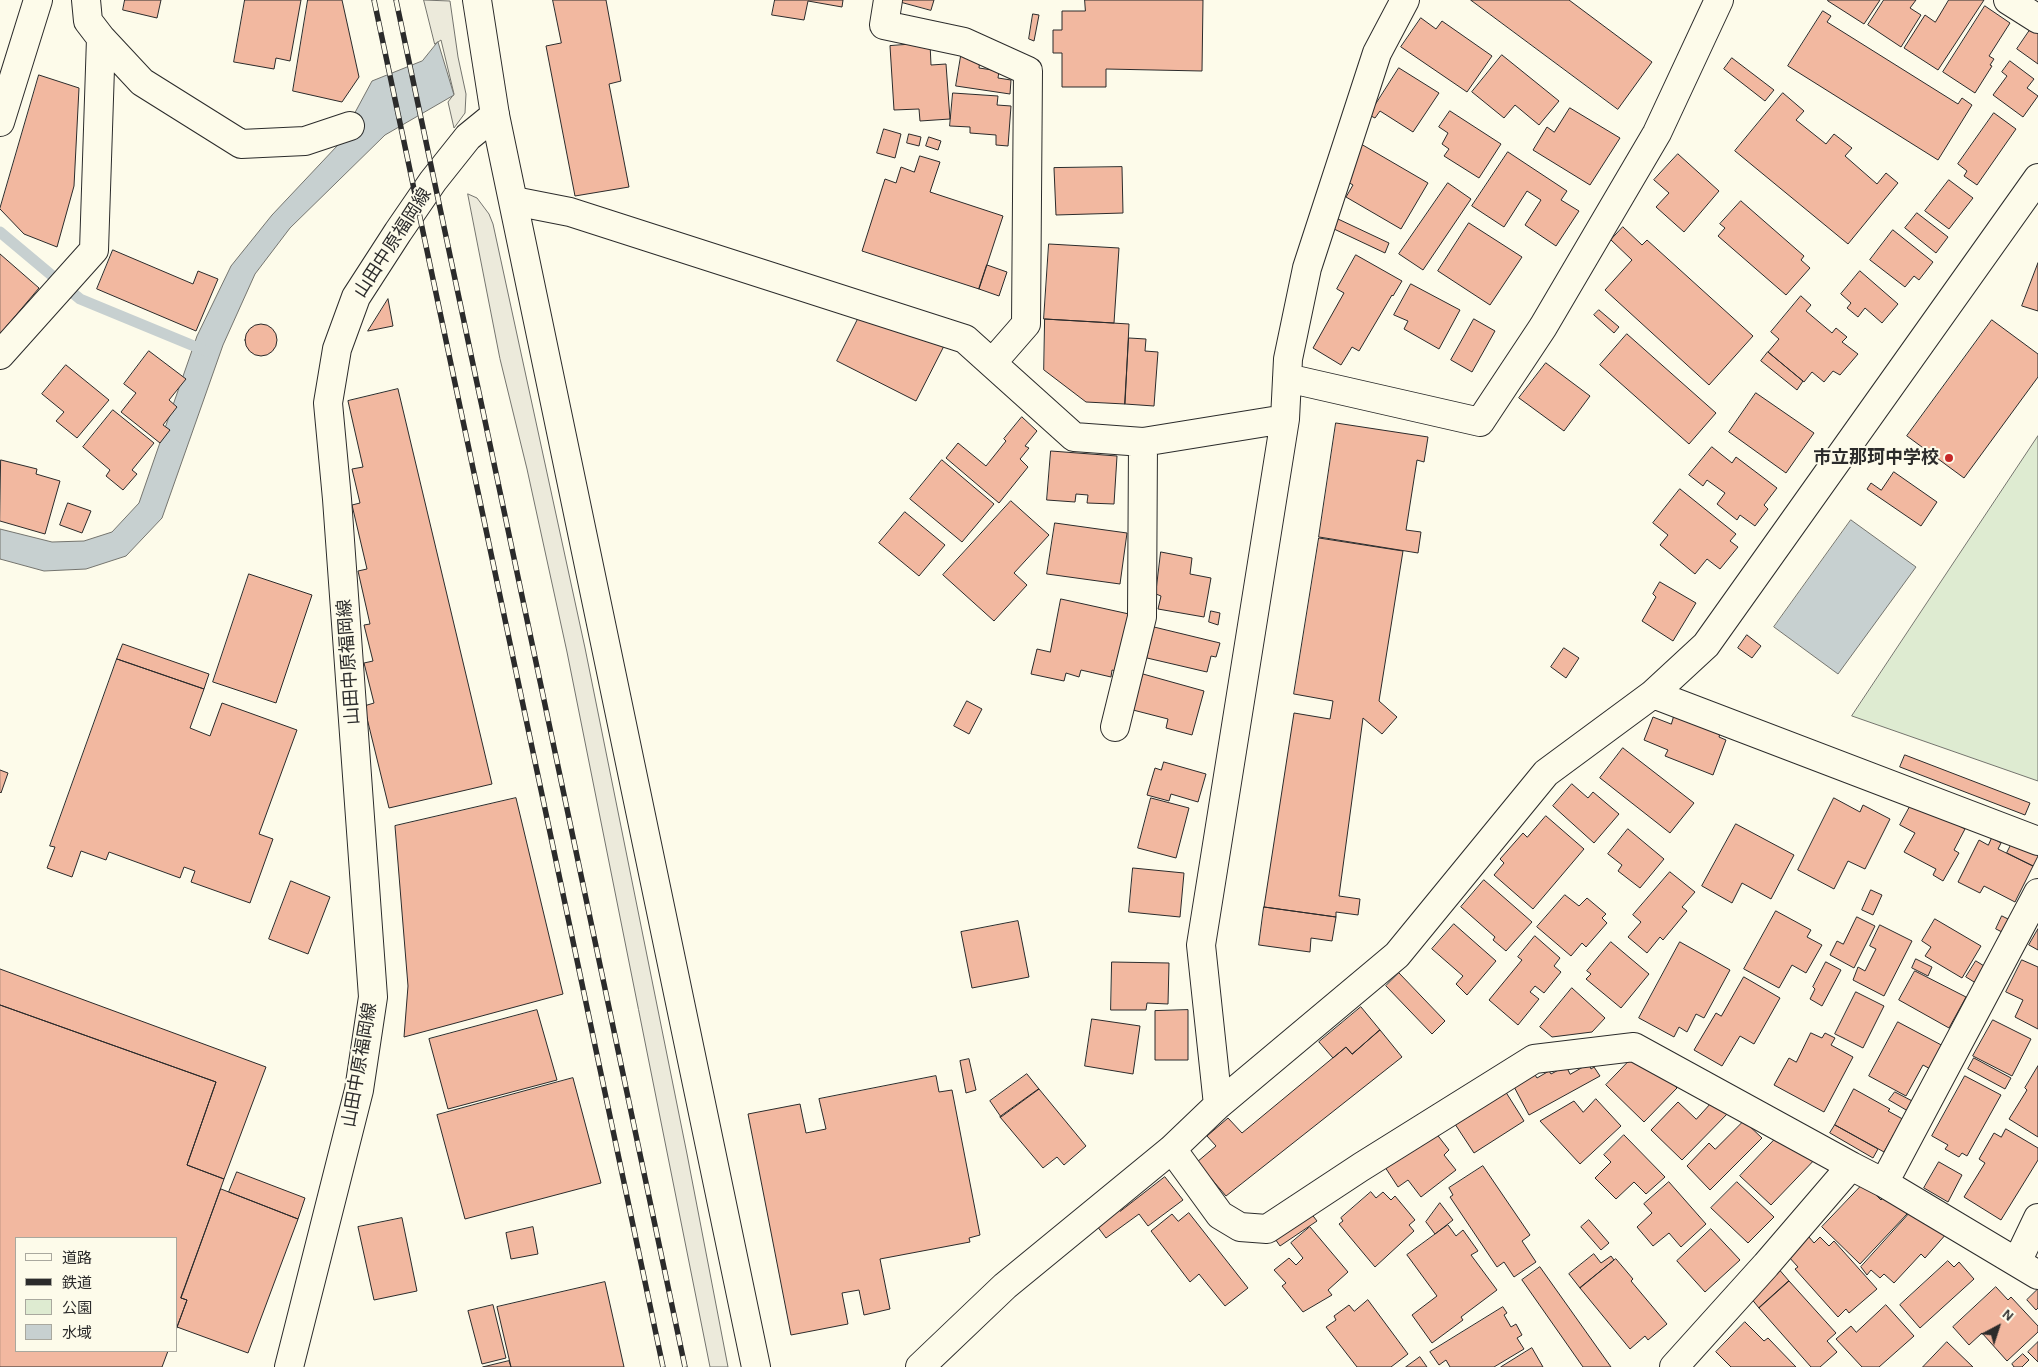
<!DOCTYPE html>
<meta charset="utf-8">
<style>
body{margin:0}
#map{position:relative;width:2038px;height:1367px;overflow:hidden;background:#fdfbea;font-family:Karla,"Noto Sans JP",sans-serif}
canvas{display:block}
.legend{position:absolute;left:15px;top:1237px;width:162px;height:115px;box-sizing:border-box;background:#fdfbea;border:1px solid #a9a89e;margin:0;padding:6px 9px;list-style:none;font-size:15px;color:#2b2b2b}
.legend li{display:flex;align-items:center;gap:10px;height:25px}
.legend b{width:25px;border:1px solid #a9a89e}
.north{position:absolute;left:1973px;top:1302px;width:50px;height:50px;-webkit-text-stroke:4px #fdfbea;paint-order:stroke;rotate:40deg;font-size:14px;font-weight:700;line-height:20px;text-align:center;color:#2b2b2b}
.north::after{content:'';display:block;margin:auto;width:18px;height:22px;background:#2b2b2b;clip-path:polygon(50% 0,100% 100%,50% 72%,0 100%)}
</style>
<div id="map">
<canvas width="2038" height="1367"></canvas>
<ul class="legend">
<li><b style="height:6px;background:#fdfbea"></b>道路</li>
<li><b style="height:6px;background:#2b2b2b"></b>鉄道</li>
<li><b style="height:14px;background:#deebd1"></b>公園</li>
<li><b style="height:14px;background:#c7d0d0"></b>水域</li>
</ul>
<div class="north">N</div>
</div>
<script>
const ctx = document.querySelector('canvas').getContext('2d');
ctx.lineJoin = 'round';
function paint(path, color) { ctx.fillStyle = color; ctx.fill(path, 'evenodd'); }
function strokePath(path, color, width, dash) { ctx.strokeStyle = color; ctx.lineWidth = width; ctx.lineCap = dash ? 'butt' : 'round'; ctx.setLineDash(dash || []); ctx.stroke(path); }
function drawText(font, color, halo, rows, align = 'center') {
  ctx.font = font + ' Karla,"Noto Sans JP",sans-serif'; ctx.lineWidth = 4; ctx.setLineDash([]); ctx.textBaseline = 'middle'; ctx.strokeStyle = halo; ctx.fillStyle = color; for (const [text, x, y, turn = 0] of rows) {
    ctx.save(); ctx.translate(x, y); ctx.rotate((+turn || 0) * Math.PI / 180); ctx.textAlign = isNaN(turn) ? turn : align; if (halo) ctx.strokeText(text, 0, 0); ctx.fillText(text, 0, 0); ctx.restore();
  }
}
const green = new Path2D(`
 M2038,436V781L1852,716Z`);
paint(green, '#deebd1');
strokePath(green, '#74746e', 1);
const parking = new Path2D(`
 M424,0L450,1L458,57L466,94L465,113L454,128L448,102L454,94L441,40L435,44Z
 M468,194L477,198L489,214L493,224L585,648L687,1154L728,1367H710L567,652L527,469L500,359Z`);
paint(parking, '#eceadb');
strokePath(parking, '#74746e', 1);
const water = new Path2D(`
 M438,42L454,95L385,135L290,228L255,274L223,345L162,518L126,556L86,569L44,571L0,559V529L52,542L84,541L112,532L139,503L197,336L231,266L272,215L337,146L372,81L422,61Z
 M1851,520L1916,567L1838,674L1774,627Z`);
paint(water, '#c7d0d0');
strokePath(water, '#74746e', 1);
strokePath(new Path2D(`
 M0,232L80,299L206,351`), '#c7d0d0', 11);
const building = new Path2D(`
 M125,0H161L157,18L123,10Z
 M245,0H301L290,61L276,58L274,69L234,62Z
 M308,0H342L359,77L342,102L293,91Z
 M553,0H606L621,81L609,84L629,187L575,196L546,46L561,43Z
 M775,0H843L842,7L808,1L804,20L772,15Z
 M893,0H934L931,10Z
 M1085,0H1203L1202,71L1106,69V87H1062V53H1053V30H1062V11H1085Z
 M1471,0H1569L1652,62L1618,109Z
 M1828,0H1880L1864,24L1828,1Z
 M1884,0H1916L1910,8L1921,15L1901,47L1868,25Z
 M1949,0H1984L1938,70L1904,48L1925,15L1935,22Z
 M1985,6L2010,23L1989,56L1994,59L1990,65L1992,66L1975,93L1943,72Z
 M1823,11L1831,16L1827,22L1958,104L1962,98L1972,105L1938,160L1788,66Z
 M1033,14L1039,15L1034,41L1029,39Z
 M1421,18L1436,29L1442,21L1492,56L1467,92L1401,47Z
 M2032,27L2038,31V64L2017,49Z
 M930,43L931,65L946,64L950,119L920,121L919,109L894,110L890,46Z
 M1502,55L1559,101L1539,125L1515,105L1504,118L1472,92Z
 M961,56L980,59L979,68L999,71L998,78L1011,80L1010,94L956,86Z
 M1732,58L1774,90L1765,101L1724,69Z
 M2010,61L2034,79L2027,88L2038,96L2023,117L1993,95L2007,76L2002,72Z
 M1399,68L1439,93L1413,132L1380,111L1375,118L1369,115Z
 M39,75L79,88L74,186L57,247L24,234L0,209Z
 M953,93L998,96L997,105L1011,106L1008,146L996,145V135L970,133V127L950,126Z
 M1783,93L1804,111L1796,120L1826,144L1834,134L1852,148L1845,156L1877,184L1886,173L1898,183L1848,244L1735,151Z
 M1570,108L1620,138L1590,185L1533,150L1547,127L1554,132Z
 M1450,111L1501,144L1479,178L1444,156L1449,149L1442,144L1448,133L1439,127Z
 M1994,113L2016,129L1977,185L1964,176L1967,171L1958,164Z
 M884,129L901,134L895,158L877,153Z
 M909,134L921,137L919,146L907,143Z
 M929,137L941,141L938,150L926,146Z
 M1361,144L1428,183L1401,229L1346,197L1353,185L1341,178Z
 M1508,152L1567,191L1561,200L1579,211L1556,246L1525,225L1541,200L1527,191L1504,227L1472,206Z
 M1678,154L1719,191L1684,232L1656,207L1669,193L1654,180Z
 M920,156L940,162L930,192L1003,216L979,289L862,251L885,179L896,183L901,167L914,172Z
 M1122,167L1123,213L1056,215L1054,168Z
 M1949,180L1973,198L1949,229L1925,211Z
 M1448,183L1471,199L1423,270L1399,254Z
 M1741,201L1804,256L1801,260L1810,268L1786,295L1718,236L1725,228L1720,224Z
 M1917,213L1948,237L1936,253L1905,228Z
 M1338,219L1389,243L1385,253L1334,229Z
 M1469,223L1522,257L1490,305L1438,271Z
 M1623,227L1642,245L1647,240L1753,336L1709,385L1605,290L1632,260L1611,240Z
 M1893,230L1933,262L1919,280L1914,276L1905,287L1870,260Z
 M1049,244L1119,248L1114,323L1044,319Z
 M113,250L193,284L198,271L218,279L196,331L97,289Z
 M0,254L39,288L0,334Z
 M1356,255L1402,281L1393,296L1392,295L1359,351L1352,347L1341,365L1313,348L1344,293L1337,289Z
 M2038,263V311L2022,306Z
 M987,265L1007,272L999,296L979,289Z
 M1860,271L1898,304L1882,323L1865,308L1858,317L1847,308L1851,303L1841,294Z
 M1411,284L1460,310L1439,349L1404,329L1408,321L1394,315Z
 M1801,296L1811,305L1806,311L1832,333L1836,328L1847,337L1842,342L1858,354L1840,375L1833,371L1824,382L1812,372L1804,382L1768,352L1779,339L1771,332Z
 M388,299L393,326L368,331Z
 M1599,310L1619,327L1614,333L1594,315Z
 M862,311L946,342L916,401L837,361Z
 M1045,319L1129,324L1125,404L1086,402L1044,370Z
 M1474,319L1495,331L1472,372L1451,360Z
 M1992,320L2038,354V377L1964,478L1907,436Z
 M245 340a16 16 0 1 1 32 0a16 16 0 1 1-32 0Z
 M1627,334L1716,413L1689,444L1600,365Z
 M1129,338L1146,339L1145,351L1158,352L1154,406L1125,404Z
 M149,351L186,379L169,400L177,407L163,425L170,430L160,443L121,412L136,393L124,384Z
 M1768,352L1803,381L1797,390L1761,361Z
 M1546,363L1590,396L1564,431L1519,398Z
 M66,365L109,400L77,438L56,421L64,412L42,394Z
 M398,389L492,784L389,808L364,706L374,703L364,663L373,661L364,625L370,624L358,571L367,569L352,505L360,503L352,469L363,467L348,401Z
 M1756,393L1814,433L1786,473L1729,432Z
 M113,410L154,443L132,470L137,474L123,490L106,476L110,470L83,447Z
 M1022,417L1037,431L1025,446L1029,448L1020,459L1028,467L999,503L946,458L958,443L986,466L1006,441L1004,439Z
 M1336,423L1428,437L1424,462L1417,460L1406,530L1421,532L1418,553L1319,537Z
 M1712,447L1732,463L1736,457L1777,488L1764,505L1768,509L1755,526L1740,515L1737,520L1717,504L1725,493L1707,480L1703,486L1689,475Z
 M1051,451L1117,456L1114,504L1087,503L1088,495L1076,494L1075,502L1047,500Z
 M1,460L37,469L36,474L60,481L45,534L0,521Z
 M942,460L994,504L962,542L910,499Z
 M1894,472L1937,502L1921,526L1867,489L1871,483L1881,490Z
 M1680,489L1736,534L1730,541L1738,547L1720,569L1707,559L1695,574L1660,545L1668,535L1653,523Z
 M1011,501L1049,535L1014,573L1027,585L994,621L943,575Z
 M68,503L91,511L82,533L60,525Z
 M905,512L945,545L919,576L879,543Z
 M1055,523L1127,533L1120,584L1047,574Z
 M1319,538L1403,551L1379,701L1397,717L1382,734L1363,718L1339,896L1360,899L1358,915L1336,912V917L1264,907L1294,713L1330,719L1333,701L1294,694Z
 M1161,552L1192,558L1190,574L1211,578L1204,617L1158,609L1161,596L1156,594Z
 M249,574L312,595L276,703L213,682Z
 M1660,582L1696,603L1673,641L1642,621L1656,597L1653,594Z
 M1061,599L1129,614L1116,671L1112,670L1111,677L1081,670L1079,677L1066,673L1064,681L1031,674L1037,649L1050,652Z
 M1211,611L1220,613L1218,625L1209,622Z
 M1154,627L1220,643L1216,657L1211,656L1207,672L1147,658Z
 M1747,635L1761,646L1752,658L1738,648Z
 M123,644L209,674L204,689L117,659Z
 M1564,648L1579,658L1566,678L1551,667Z
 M117,659L204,689L190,728L210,736L222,703L297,730L259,834L273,839L250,903L191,882L195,871L184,867L180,878L109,852L106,860L81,851L72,877L47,868L55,847L50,846Z
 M1143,674L1204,691L1192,735L1166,728L1168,719L1133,710Z
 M967,701L982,709L969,734L954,726Z
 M1675,713L1721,730L1719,737L1726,740L1713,775L1665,756L1668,750L1644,740L1653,717L1671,724Z
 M1623,748L1694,803L1670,833L1600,778Z
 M1905,755L2030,803L2025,815L1900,767Z
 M1164,762L1206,774L1198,802L1171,794L1169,801L1147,795L1155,768L1161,770Z
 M0,770L8,773L1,793L0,792Z
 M1572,784L1588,798L1593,792L1619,814L1594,843L1553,806Z
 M516,798L563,994L404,1037L408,986L395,826Z
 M1151,798L1189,808L1176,858L1138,848Z
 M1834,798L1860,812L1863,805L1890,819L1865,869L1848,861L1834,889L1798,870Z
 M1913,801L1965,829L1954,850L1959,853L1943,881L1933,875L1936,869L1904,852L1915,833L1900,825Z
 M1546,816L1584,849L1533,909L1494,875L1504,863L1500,859L1523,833L1527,837Z
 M1736,824L1794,855L1771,899L1742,883L1732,903L1702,886Z
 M1628,829L1664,859L1640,888L1618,871L1622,865L1608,854Z
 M1992,838L2001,843L1998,849L2033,866L2015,902L1984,886L1980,893L1958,882L1979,840L1988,845Z
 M2014,839L2038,850V856L2033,866L2007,853Z
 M1133,868L1184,873L1180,917L1129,912Z
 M1670,872L1695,892L1682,907L1687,911L1663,940L1660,937L1647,953L1628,937L1641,922L1633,915Z
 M1484,880L1532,922L1506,951L1493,940L1495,937L1461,907Z
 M291,881L330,897L308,954L269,939Z
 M1871,890L1882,895L1873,915L1862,910Z
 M1565,895L1579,906L1587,898L1606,914L1602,918L1607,923L1586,947L1582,943L1571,956L1537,927Z
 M1264,907L1336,917L1332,941L1311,938L1310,952L1259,945Z
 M1776,911L1811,930L1807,937L1822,945L1806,973L1792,965L1779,988L1744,969Z
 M2002,916L2012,921L2006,934L1996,929Z
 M1857,917L1875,926L1854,968L1830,955L1837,941L1843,944Z
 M1935,919L1981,946L1962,978L1925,956L1931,947L1922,941Z
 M1018,921L1029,977L972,988L961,932Z
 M1454,924L1496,961L1467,995L1456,984L1463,976L1432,949Z
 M1880,925L1912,941L1884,996L1853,980L1858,967L1865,971L1876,949L1870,946Z
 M2038,929V950L2029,945Z
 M1535,936L1560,958L1554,966L1561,972L1544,993L1535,986L1530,992L1539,999L1518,1025L1489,1000L1522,960L1518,957Z
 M1611,942L1649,974L1621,1008L1586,979L1591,974L1587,971Z
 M1680,942L1730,970L1704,1018L1696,1014L1687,1032L1679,1027L1674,1037L1639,1018Z
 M1916,959L1932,967L1928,976L1912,968Z
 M2022,960L2038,967V1029L2015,1017L2023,1000L2006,992Z
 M1976,961L1989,969L1979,985L1966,977Z
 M1112,962L1169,963L1168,1004L1147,1003L1146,1010H1111Z
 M1826,962L1841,970L1822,1006L1810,999L1815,989L1813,987Z
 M0,969L266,1067L224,1179L187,1165L216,1082L0,1005Z
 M1915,971L1966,997L1949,1028L1899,1000Z
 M1399,973L1445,1021L1432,1034L1386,986Z
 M1744,977L1780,998L1754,1044L1740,1036L1722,1066L1694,1050L1716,1013L1721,1016Z
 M1572,988L1605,1018L1592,1032L1552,1037L1540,1027Z
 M1856,992L1884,1006L1863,1048L1835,1034Z
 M0,1005L216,1082L187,1165L224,1179L181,1298L187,1300L176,1330V1238H16V1351H168L162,1367H0Z
 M1361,1007L1380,1030L1352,1054L1346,1047L1333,1058L1319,1042Z
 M537,1010L557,1080L448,1109L429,1039Z
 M1188,1010V1060H1155V1011Z
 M1092,1019L1140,1026L1133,1074L1085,1066Z
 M1993,1020L2031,1039L2012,1076L1973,1056Z
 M1898,1022L1947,1048L1934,1071L1923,1065L1906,1096L1869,1076Z
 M1380,1030L1402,1057L1226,1196L1197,1162L1216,1146L1207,1136L1228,1118L1242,1133L1346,1047L1352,1054Z
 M1811,1033L1822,1038L1825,1033L1835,1038L1831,1045L1853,1057L1824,1112L1774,1085L1789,1058L1796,1062Z
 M1974,1058L2011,1078L2005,1089L1968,1069Z
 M969,1059L976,1090L966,1093L960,1061Z
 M1631,1059L1650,1061L1677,1088L1644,1122L1606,1085Z
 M1589,1064L1591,1069L1594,1067L1600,1076L1529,1115L1512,1083L1525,1080L1535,1075L1537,1078L1549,1071L1551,1074L1566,1066L1570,1074Z
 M2038,1066V1137L2009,1119L2027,1090L2025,1088Z
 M1027,1074L1039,1089L1001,1117L990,1101Z
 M936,1076L939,1092L952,1090L980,1235L969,1238L970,1242L880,1259L890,1309L864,1315L859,1290L842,1293L848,1324L791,1335L748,1114L800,1104L806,1133L826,1129L819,1099Z
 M1965,1076L2001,1095L1967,1156L1962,1153L1959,1157L1945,1149L1948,1145L1932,1136Z
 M573,1078L601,1183L465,1219L437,1115Z
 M1502,1086L1524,1121L1474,1153L1451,1118Z
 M1039,1089L1086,1146L1064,1165L1057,1157L1043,1168L1000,1117Z
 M1854,1089L1890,1109L1888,1111L1908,1122L1900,1137L1894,1134L1884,1152L1835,1125Z
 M1895,1092L1918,1104L1913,1114L1889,1100Z
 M1717,1097L1731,1110L1682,1160L1651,1130L1678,1102L1696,1119Z
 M1596,1099L1621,1126L1580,1164L1540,1121L1574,1101L1583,1112Z
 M1744,1121L1762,1138L1710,1190L1687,1166L1709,1143L1715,1149Z
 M1835,1125L1878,1149L1873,1158L1830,1133Z
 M1432,1128L1449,1150L1444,1155L1456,1170L1421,1197L1408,1180L1398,1187L1383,1164Z
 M2006,1129L2038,1148V1160L2001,1220L1964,1197L1985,1163L1979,1159L1994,1133L2001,1137Z
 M1780,1134L1820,1154L1771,1205L1740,1176Z
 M1624,1135L1665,1177L1646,1194L1634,1182L1616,1199L1595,1178L1611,1162L1604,1155Z
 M1939,1162L1962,1175L1948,1202L1924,1188Z
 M1483,1166L1530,1235L1522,1241L1536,1262L1514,1277L1504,1262L1497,1267L1450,1197L1453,1195L1449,1188Z
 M237,1172L305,1198L298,1219L229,1192Z
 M1165,1177L1183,1200L1148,1226L1139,1214L1106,1238L1094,1222L1116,1205L1120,1211Z
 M1669,1182L1706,1224L1681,1247L1669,1233L1653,1246L1637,1227L1652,1213L1644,1204Z
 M1737,1182L1774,1217L1748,1243L1711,1208Z
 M1864,1183L1881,1200L1886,1194L1907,1214L1860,1264L1822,1227Z
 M221,1189L298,1219L248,1353L177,1327L187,1300L181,1298Z
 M1371,1192L1376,1198L1383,1192L1391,1200L1395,1196L1415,1220L1409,1225L1414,1231L1375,1267L1339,1224L1343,1221L1341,1218Z
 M1440,1203L1453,1220L1435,1234L1426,1222Z
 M1917,1205L1947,1233L1925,1258L1921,1254L1894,1283L1884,1274L1880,1278L1871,1270L1867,1275L1861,1267Z
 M1307,1208L1317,1221L1280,1246L1271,1233Z
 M1189,1213L1248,1288L1225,1306L1199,1274L1190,1282L1151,1231L1172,1214L1178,1221Z
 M402,1218L417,1291L374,1300L358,1227Z
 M1589,1220L1609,1243L1601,1250L1581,1227Z
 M1448,1225L1456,1236L1463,1230L1478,1251L1471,1255L1497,1290L1461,1317L1463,1320L1432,1343L1412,1315L1437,1296L1407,1255Z
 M533,1227L538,1254L511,1259L506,1233Z
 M1310,1227L1348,1272L1328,1290L1332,1295L1303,1312L1282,1286L1286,1283L1274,1270L1289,1258L1296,1265L1303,1258L1291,1243Z
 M1711,1229L1740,1260L1705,1292L1677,1261Z
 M1809,1237L1814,1243L1820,1237L1829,1246L1834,1241L1877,1289L1849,1313L1846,1309L1838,1317L1795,1269L1798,1267L1788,1256Z
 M1594,1254L1601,1263L1611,1256L1614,1260L1580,1288L1569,1274Z
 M1616,1259L1633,1279L1631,1281L1667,1324L1648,1340L1645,1336L1630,1349L1580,1288Z
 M1948,1261L1954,1267L1959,1262L1974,1279L1920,1328L1900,1305Z
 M1540,1267L1611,1367H1583L1522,1280Z
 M1777,1267L1789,1281L1759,1308L1750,1297Z
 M1789,1281L1836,1333L1827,1341L1837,1352L1820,1367H1811L1759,1308Z
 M605,1282L624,1367H511L497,1307Z
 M1996,1287L2008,1300L2011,1297L2038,1326V1332L2007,1361L1982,1333L1969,1345L1953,1327Z
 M2038,1289V1308L2036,1310L2027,1300Z
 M1368,1300L1408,1354L1391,1367H1357L1326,1327L1336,1320L1334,1316L1349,1305L1354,1311Z
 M493,1305L506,1358L482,1364L468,1311Z
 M1886,1305L1914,1336L1879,1367H1862L1836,1339L1851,1326L1856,1332Z
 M1503,1307L1507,1313L1504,1315L1511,1327L1516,1324L1522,1335L1517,1338L1524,1349L1494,1367H1450L1446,1360L1439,1365L1430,1352Z
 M1745,1322L1764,1341L1768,1338L1796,1367H1731L1716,1352Z
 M1947,1342L1973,1367H1923Z
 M2038,1342V1362L2028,1352Z
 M1532,1348L1543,1367H1501Z
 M2023,1354L2029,1360L2022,1367H2014L2012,1364Z
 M1420,1357L1427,1367H1406Z
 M509,1361L511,1367H483Z`);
paint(building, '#f2b8a0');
strokePath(building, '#2b2b2b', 1);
const minor = new Path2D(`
 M86,0L88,21L101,38L142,82L241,144L305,141L350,126
 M888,0L884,25L964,42L1028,71L1026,324L992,363
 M2008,0L2038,19
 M0,122L38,0
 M514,201L570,212L965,339L1074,437L1143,442L1285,419
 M0,355L94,250L101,38
 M1287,378L1480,422L1543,327L1657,133L1719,0
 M1653,694L2038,841
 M1115,727L1142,617L1143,442
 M1218,1105L1201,945L1285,419L1288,359L1307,268L1377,53L1405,0
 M1172,1149L1220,1215L1240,1227L1267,1229L1361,1167L1534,1059L1634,1047L1851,1166
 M1884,1183L2038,893
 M2017,1262L2038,1218
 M920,1367L1005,1286L1172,1149L1218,1105L1397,955L1546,773L1653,694L1706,645L2038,178
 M1674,1367L1766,1265L1851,1166L1884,1183L2038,1275`);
const tertiary = new Path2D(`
 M495,115L756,1367`);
const secondary = new Path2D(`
 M289,1367L359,1090L373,997L337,499L328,403L337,349L356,297L398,232L433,181L468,137L495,115L477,0`);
strokePath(minor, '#2b2b2b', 30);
strokePath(tertiary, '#2b2b2b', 30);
strokePath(secondary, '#2b2b2b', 30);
strokePath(minor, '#fdfbea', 28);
strokePath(tertiary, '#fdfbea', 28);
strokePath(secondary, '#fdfbea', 28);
const rail = new Path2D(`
 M374,0L663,1367
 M396,0L685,1367`);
strokePath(rail, '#2b2b2b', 5.5);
strokePath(rail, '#fdfbea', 4, [11]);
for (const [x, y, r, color] of [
 [1949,458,5,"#c62828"]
]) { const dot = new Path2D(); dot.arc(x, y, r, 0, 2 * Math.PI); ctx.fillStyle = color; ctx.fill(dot); strokePath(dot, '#fdfbea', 2); }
drawText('18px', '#2b2b2b', '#fdfbea', [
 ["山田中原福岡線",393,243,-57],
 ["山田中原福岡線",349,662,-94],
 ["山田中原福岡線",360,1065,-80]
]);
drawText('bold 18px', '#2b2b2b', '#fdfbea', [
 ["市立那珂中学校",1939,458]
], 'right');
</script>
